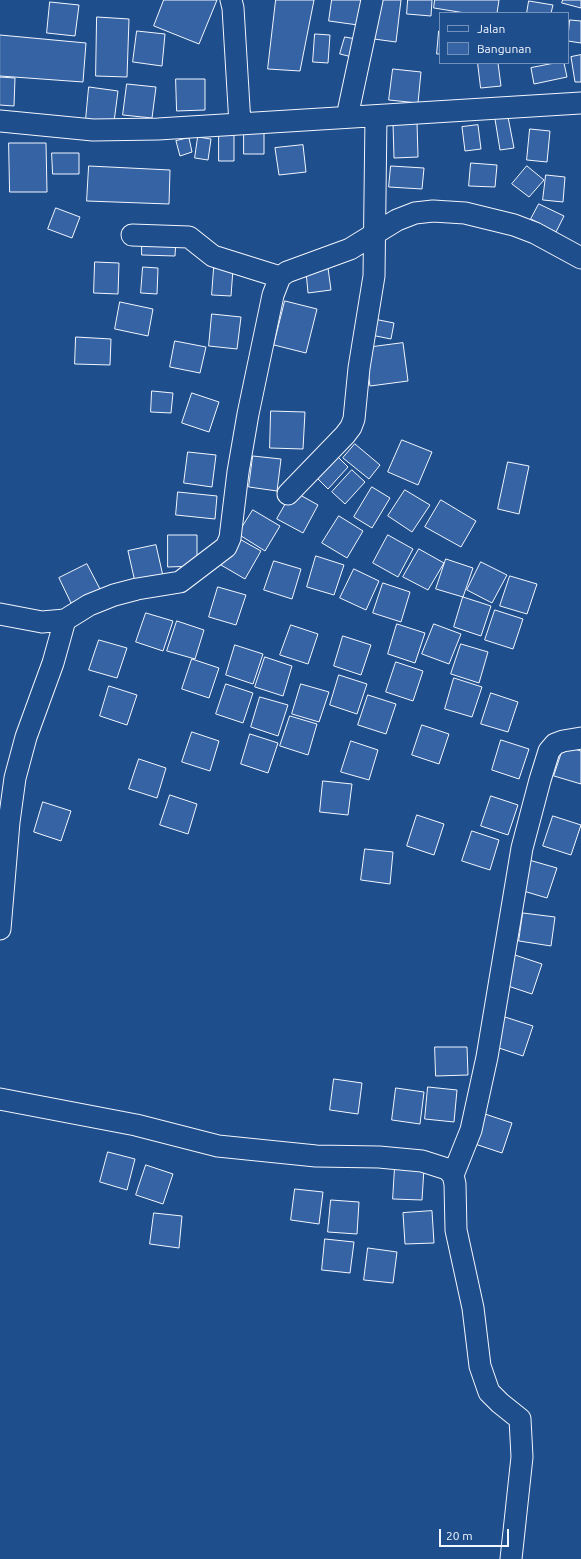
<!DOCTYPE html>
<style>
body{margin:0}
#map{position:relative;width:581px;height:1559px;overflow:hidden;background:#1f4e8c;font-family:Ubuntu,sans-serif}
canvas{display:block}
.legend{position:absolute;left:439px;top:12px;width:130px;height:52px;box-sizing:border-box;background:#1f4e8c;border:1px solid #7391ba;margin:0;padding:5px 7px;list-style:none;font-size:12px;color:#f2f6ff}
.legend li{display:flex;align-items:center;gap:8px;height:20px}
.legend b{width:20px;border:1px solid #7391ba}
.scale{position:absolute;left:439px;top:1529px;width:70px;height:18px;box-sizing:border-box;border:2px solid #f2f6ff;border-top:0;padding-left:5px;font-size:12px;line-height:14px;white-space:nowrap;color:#f2f6ff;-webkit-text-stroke:3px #1f4e8c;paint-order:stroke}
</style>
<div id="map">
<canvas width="581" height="1559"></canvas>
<ul class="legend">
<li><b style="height:5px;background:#1f4e8c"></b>Jalan</li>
<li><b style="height:11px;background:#3563a3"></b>Bangunan</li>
</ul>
<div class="scale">20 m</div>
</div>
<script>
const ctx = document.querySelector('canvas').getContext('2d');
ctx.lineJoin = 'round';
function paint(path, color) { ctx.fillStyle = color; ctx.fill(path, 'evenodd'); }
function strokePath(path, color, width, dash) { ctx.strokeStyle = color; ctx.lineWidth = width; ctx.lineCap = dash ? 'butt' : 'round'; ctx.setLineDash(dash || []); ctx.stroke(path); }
const building = new Path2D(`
 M164,0H217L199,44L154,26Z
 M276,0H314L300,71L268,69Z
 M332,0H361L358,25L329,21Z
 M379,0H401L396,42L374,39Z
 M408,0H432L431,16L407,14Z
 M435,0H499L497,13H465L434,8Z
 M563,0H581V8L562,3Z
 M529,1L553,5L551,13H527Z
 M50,2L79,5L75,36L47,33Z
 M97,17L129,19L127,77L96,76Z
 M570,20L581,21V43L568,41Z
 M137,31L165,34L162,66L133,62Z
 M439,31H440V54H437Z
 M315,34L330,35L328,63L313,62Z
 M0,35L86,43L83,82L0,76Z
 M345,37L356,39L352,57L340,54Z
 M581,55V82H575L571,57Z
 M478,63H498L501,86L481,88Z
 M555,63H564L567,77L534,84L531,68Z
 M393,69L421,72L418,103L389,100Z
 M0,77L15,78L14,106L0,105Z
 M176,79H205V110L177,111Z
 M127,84L156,87L152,118L123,115Z
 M89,87L118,91L114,122L86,119Z
 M508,117L514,148L500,150L495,119Z
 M417,122L418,157L394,158L393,123Z
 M478,125L481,149L465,151L462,127Z
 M530,129L550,131L547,162L527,160Z
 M219,130H234V161H219Z
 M244,131H264V154H244Z
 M198,137L211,139L208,160L195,158Z
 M189,138L192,152L180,156L176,141Z
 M9,143H46L47,192H10Z
 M303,145L306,172L279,175L275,148Z
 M52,153H79V174H53Z
 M471,163L497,165L495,187L469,186Z
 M89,166L170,170L169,204L87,201Z
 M391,166L424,168L422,189L389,187Z
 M527,166L544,180L529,197L512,184Z
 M546,175L565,177L563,202L543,200Z
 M539,204L564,216L556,232L531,219Z
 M56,208L80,217L72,238L48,229Z
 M142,238L176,239L175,256L142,255Z
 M95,262L119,263L118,294L94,293Z
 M143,267L158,268L157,294L141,293Z
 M214,268L233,269L231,296L212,295Z
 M328,268L331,290L308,293L306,271Z
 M285,301L317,309L306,353L274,345Z
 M120,302L153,309L148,336L115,329Z
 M212,314L241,317L237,349L209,346Z
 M374,319L394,323L391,339L371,335Z
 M76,337L111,339L110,365L75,364Z
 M175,341L206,347L200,373L170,367Z
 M403,343L408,381L370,386L365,348Z
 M152,391L173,393L171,413L151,412Z
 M192,393L219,402L209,432L182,423Z
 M271,411L305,412L303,449L270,448Z
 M402,440L432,452L418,485L388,472Z
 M355,444L380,465L369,479L343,458Z
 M188,452L216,455L212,487L184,483Z
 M336,455L348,467L328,489L316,477Z
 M253,456L281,459L277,491L249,487Z
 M508,462L529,466L519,514L498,509Z
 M352,470L365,482L345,504L332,492Z
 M372,487L390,498L372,528L354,517Z
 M405,490L430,505L412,532L388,516Z
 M293,491L318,505L303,533L277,519Z
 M178,492L217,496L215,519L176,515Z
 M441,500L476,521L461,547L425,527Z
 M253,510L280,526L265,551L238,534Z
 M339,516L363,531L347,558L322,543Z
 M168,535H197V566L168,567Z
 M388,535L413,549L398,577L373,563Z
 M236,537L261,551L245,579L221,565Z
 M156,545L163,576L135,582L128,551Z
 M419,549L444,563L428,590L403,577Z
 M316,556L344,565L334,595L307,587Z
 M446,559L473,568L463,597L436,589Z
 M274,561L301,569L292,599L264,590Z
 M481,562L507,575L492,603L467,590Z
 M87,564L100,589L71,603L59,578Z
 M354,569L379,581L366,610L340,598Z
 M510,576L537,584L527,614L500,606Z
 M383,583L410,592L401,622L373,613Z
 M218,587L246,595L236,625L209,617Z
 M463,597L491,606L481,636L454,627Z
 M495,610L523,619L513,649L485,640Z
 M146,613L173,621L163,651L136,642Z
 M177,621L204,630L195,659L167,651Z
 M397,624L425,633L415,663L388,654Z
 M434,624L461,634L449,664L422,654Z
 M291,625L318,634L308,664L280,655Z
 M343,636L371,645L361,675L334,666Z
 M99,640L127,648L117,678L89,670Z
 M461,644L488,652L479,683L451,674Z
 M235,645L263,654L253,684L226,675Z
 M265,657L292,666L283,696L255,687Z
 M192,659L219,668L209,698L182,689Z
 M396,662L423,671L413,701L386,692Z
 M339,675L367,684L357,714L330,705Z
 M454,678L482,687L472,717L445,709Z
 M226,684L253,693L243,723L216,714Z
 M301,684L329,692L319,722L292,714Z
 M109,686L137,695L127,725L100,716Z
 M491,693L518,702L508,732L481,724Z
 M368,695L396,704L386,734L358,725Z
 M260,697L288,705L278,736L251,727Z
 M290,716L317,724L308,755L280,746Z
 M422,725L449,734L439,764L412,755Z
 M192,732L219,741L210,771L182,762Z
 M250,734L278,743L268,773L241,764Z
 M501,740L529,749L519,779L492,770Z
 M351,741L378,750L369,780L341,772Z
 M564,746L581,751V784L554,776Z
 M139,759L166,768L157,798L129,789Z
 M323,781L352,784L348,815L320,812Z
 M170,795L197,804L188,834L160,825Z
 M491,796L518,805L508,835L481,826Z
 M43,802L71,811L61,841L34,832Z
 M417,815L444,824L434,855L407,846Z
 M553,816L581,825L571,855L543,846Z
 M472,831L499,840L490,870L462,861Z
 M365,849L393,852L390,884L361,880Z
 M529,860L557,868L547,898L520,890Z
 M523,913L555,917L551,946L519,941Z
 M515,955L542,964L532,994L505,985Z
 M505,1017L533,1026L523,1056L496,1047Z
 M435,1047H467L468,1075L436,1076Z
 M334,1079L362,1083L358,1114L330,1110Z
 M428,1087L457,1090L454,1122L425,1119Z
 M396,1088L424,1092L420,1124L392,1120Z
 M485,1114L512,1123L502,1153L475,1144Z
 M108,1152L135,1159L127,1190L100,1182Z
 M146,1165L173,1174L163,1204L136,1195Z
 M395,1167L424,1168L422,1200L393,1199Z
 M295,1189L323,1192L319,1224L291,1220Z
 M331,1200L359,1202L357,1234L328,1232Z
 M432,1211L434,1243L405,1244L403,1213Z
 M154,1213L182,1216L179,1248L150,1244Z
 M325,1239L354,1242L350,1273L322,1270Z
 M368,1248L397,1252L393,1283L364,1280Z`);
paint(building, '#3563a3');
strokePath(building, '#f2f6ff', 1);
const minor = new Path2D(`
 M231,0L233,8L240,124
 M347,117L372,0
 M0,121L93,130L158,129L581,103
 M132,235L189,237L213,256L280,277
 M288,494L345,435L351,427L354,419L359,368L374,276L376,116
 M0,614L42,622L65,620L89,605L114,595L137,589L180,582L226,547L230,538L238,472L248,414L273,295L280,277L287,272L350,249L397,220L415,213L433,211L465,213L514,225L535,233L581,258
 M0,929L9,822L15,778L26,737L53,663L65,620
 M0,1099L136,1125L218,1146L316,1156L379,1157L422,1161L447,1169L453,1175
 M511,1559L522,1457L520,1419L500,1403L489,1392L480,1366L473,1308L456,1230L455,1184L453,1175L471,1130L487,1057L522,848L540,780L549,751L555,744L563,741L581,738`);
strokePath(minor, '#f2f6ff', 23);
strokePath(minor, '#1f4e8c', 21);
</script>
